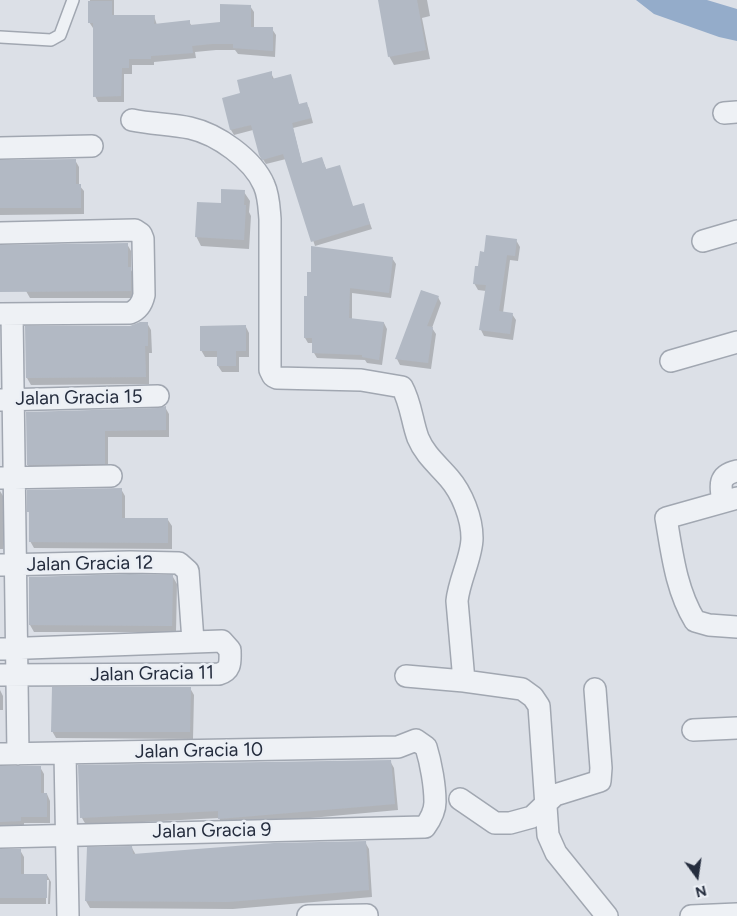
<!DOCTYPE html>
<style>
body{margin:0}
#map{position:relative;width:737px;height:916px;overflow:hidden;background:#dce0e7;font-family:Figtree,sans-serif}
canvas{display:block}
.north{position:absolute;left:672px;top:851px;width:50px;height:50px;-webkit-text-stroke:4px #ebeff5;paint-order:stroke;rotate:166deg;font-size:14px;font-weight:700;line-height:20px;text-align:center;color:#252d3e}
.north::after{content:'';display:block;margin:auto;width:18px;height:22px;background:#252d3e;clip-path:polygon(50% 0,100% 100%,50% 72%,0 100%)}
</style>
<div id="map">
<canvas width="737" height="916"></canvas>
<div class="north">N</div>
</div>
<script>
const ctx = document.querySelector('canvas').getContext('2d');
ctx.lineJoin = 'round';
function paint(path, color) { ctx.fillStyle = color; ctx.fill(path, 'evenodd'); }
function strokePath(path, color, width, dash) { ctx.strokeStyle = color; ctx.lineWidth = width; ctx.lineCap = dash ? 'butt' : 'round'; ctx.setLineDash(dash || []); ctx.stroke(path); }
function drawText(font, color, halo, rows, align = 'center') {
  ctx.font = font + ' Figtree,sans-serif'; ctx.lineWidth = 5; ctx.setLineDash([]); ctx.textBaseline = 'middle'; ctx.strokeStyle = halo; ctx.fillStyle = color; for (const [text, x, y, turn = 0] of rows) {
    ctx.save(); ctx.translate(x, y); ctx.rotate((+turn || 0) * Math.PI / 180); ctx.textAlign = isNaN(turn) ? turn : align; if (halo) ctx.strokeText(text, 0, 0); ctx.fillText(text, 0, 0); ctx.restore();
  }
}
paint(new Path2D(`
 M636,0H707L737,9V41L719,37L654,14Z`), '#94acca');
paint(new Path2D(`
 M90,0H114V16H154L157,25L189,22L192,26L221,24L250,6L254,12V28L272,29L276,35L275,57L238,54L235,50H216L195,52L196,58L154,62V65H132V74H124V102H98L95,96V28H93L89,22Z
 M379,0H427L430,16L422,18L430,59L394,65L389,56Z
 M271,73L274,79L290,75L299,105L306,103L309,108L313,123L293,128L302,164L322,159L327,171L339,167L353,207L363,204L372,229L315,246L286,159L266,164L260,155L253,130L234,135L231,130L224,99L241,94Z
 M75,160L79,167V185L84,191V214L0,215V162Z
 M244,192L250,201L249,212L251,216L249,249L201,246L196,236L222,205Z
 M516,240L520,247L518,261L510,260L503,313L512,314L516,320L513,340L484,336L481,330L486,291L478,290L474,283L479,267L485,253Z
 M127,244L131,251V270L134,275L135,298H30L26,291Z
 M392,258L396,264L391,298L352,293V320L384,323L387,329L382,365L367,363L365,360L317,358L314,353V343H308L305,338V298Z
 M438,297L441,303L432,328L436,334L431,369L400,365L397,359Z
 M147,323L151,330L152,353H149V384L31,385L27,378L130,327Z
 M246,327L249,333V357H239V372H222L218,366V357H205L201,350Z
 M165,407L169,414V437H108V470L32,472L28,465V413L159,410Z
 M121,489L125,496V519L168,520L172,526V549L34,548L30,541L31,515L28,511Z
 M0,491L5,499L3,549H0Z
 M173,577L177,584L176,632H34L30,625V578Z
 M190,688L194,695L193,739L56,738L52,731Z
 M0,690L3,696V710H0V739Z
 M390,761L394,768L398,810L223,826L219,818L86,825L82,818L79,766Z
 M40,767L44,774V794H47L50,801V823H24V828L0,832V768Z
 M365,842L369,849L372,897L233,909L90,908L86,901L132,848L136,855Z
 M0,850H20L24,857V875H47L51,882L50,904H0ZM46,880H49L48,904H46Z`), '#0003');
paint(new Path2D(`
 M378,0H417L426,50L388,57Z
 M88,1H112V15H155L154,24L190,20V25L220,22V4L251,5V27H273V51L233,48V44H212L192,46L193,53L151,56V59H129V68H122L121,96L93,97V23H88Z
 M272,71V79L291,74L299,104L307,102L311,118L292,123L302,163L322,157L326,169L340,165L353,206L364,203L370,224L311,242L283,154L262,160L259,155L251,125L230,130L222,98L240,93L237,80Z
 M76,159V184H81V208H0V160Z
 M221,189L245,190L244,205H246L244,240L195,237L197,202L221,203Z
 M486,235L517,239L515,256L507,255L499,311L513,313L510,334L479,330L486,285L473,284L475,266H478L480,251L484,252Z
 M128,243V267H131V291L0,292V245Z
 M311,246L393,257L389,293L350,288L349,318L384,322L379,360L362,357V355L312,353V338H304V296H307V272H311Z
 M421,290L439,296L427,326L433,327L428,363L395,359Z
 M140,322H148V346H145L146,377L26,378L25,326H130Z
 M246,325V351H236V366H217V351H200V326Z
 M166,406V430L105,431V464L27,465L26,412L158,408Z
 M122,488V518H168V543L29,542V512H27V490Z
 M130,574L173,575L172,626L29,625V577Z
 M52,687H191L190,732H51Z
 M391,760L395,804L218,819V811L80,818L78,765Z
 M0,766H41V793H47V817H21V821L0,822Z
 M366,841L369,890L228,902L85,901L87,847L132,846L133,854L274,843Z
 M0,849H21V874H47V898H0Z`), '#b2b9c4');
const lane = new Path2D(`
 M0,37L51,40L60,35L73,0`);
const street = new Path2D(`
 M724,113L737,112
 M132,120C151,124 171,124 190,128C217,134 253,159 264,185C269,196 269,208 270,219V370L273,376L277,378L361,380L402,387C411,403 412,422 418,438C425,455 438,465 449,478C462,493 472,518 472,538C472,557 459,580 457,601L464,681
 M0,148L92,146
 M0,233L135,230L141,234L143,239L144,295C142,304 138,310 130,313L0,314
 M703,241L737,231
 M12,314L18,754
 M671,361L737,342
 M0,400L158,396
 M0,478L111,476
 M737,498L666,518C672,553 676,590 695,621L709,625L737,627
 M723,501C720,486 718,475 737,471
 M0,565L130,562L179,563L188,571L193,641
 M0,649L222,641L230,650C230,661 232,670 219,674L0,675
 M406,676L464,681L522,689L533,697L539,706L548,835L556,853L607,916
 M693,730L737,728
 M65,753L68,916
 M0,754L398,747L416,740L426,747C431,763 435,786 435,802C435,812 430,820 425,827L0,837
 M460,799L495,823H510L532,817L555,795L600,781L601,768L595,689
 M308,916L367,915
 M691,916L737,914`);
strokePath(lane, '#a1a7b1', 14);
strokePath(street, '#a1a7b1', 24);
strokePath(lane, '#eef1f5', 11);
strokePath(street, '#eef1f5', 21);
drawText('19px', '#252d3e', '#ebeff5', [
 ["Jalan Gracia 15",79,398,-1],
 ["Jalan Gracia 12",90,564,-1],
 ["Jalan Gracia 11",152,674,-1],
 ["Jalan Gracia 10",199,751,-1],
 ["Jalan Gracia 9",212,831,-1]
]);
</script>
